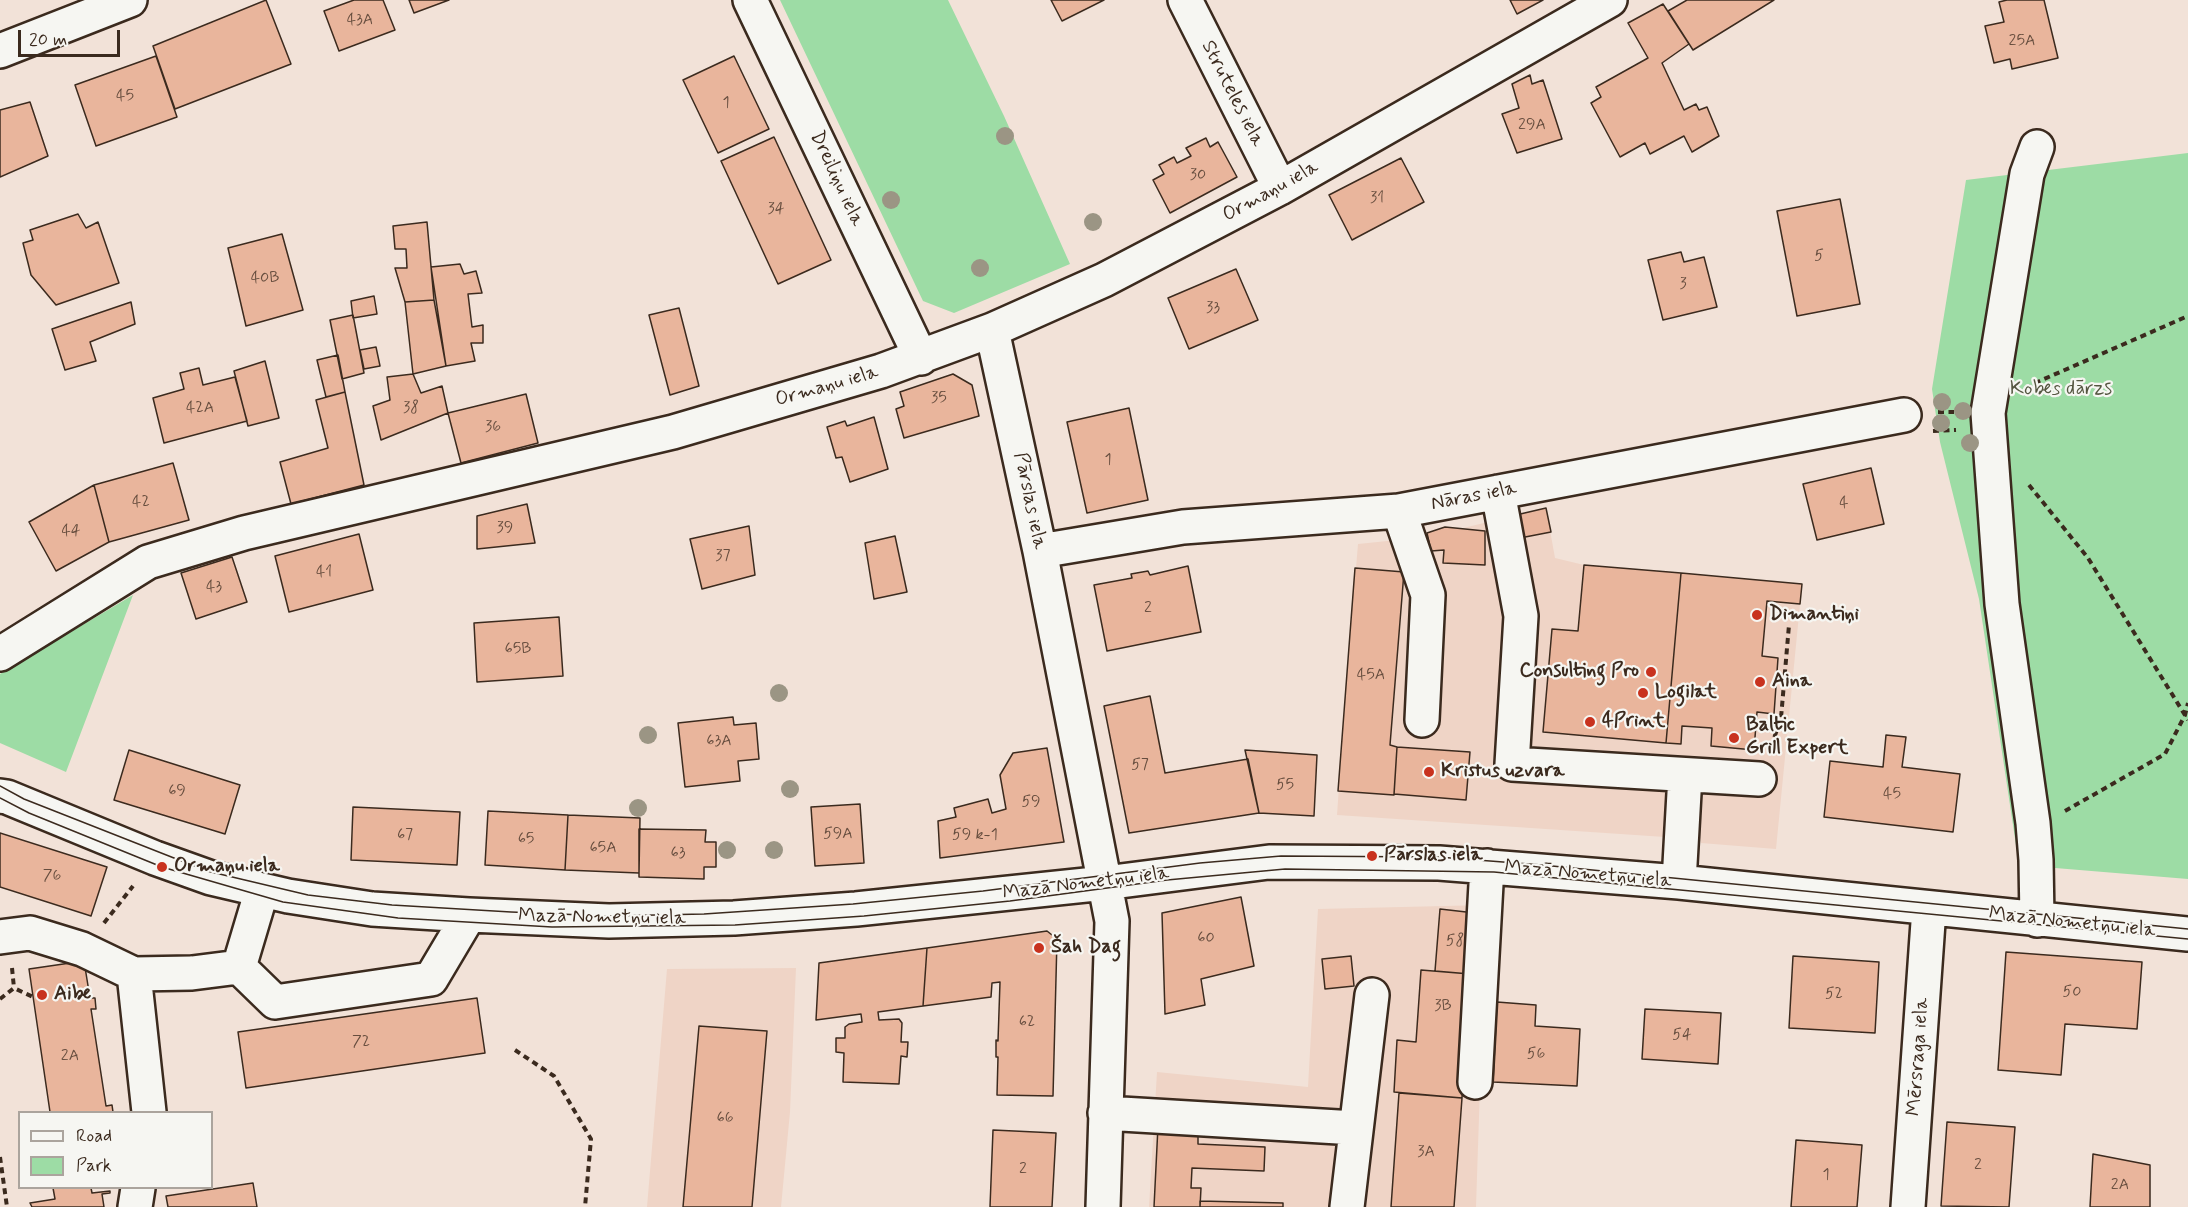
<!DOCTYPE html>
<meta charset="utf-8">
<style>
body{margin:0}
#map{position:relative;width:2188px;height:1207px;overflow:hidden;background:#f2e2d8;font-family:Mynerve,sans-serif}
canvas{display:block}
.legend{position:absolute;left:18px;top:1111px;width:195px;height:78px;box-sizing:border-box;background:#f6f6f2;border:2px solid #aba49d;margin:0;padding:8px 10px;list-style:none;font-size:18px;color:#3b2a1e}
.legend li{display:flex;align-items:center;gap:12px;height:30px}
.legend b{width:30px;border:2px solid #aba49d}
.scale{position:absolute;left:18px;top:30px;width:102px;height:27px;box-sizing:border-box;border:3px solid #3b2a1e;border-top:0;padding-left:8px;font-size:18px;line-height:21px;white-space:nowrap;color:#3b2a1e;-webkit-text-stroke:4px #f6f6f2;paint-order:stroke}
</style>
<div id="map">
<canvas width="2188" height="1207"></canvas>
<ul class="legend">
<li><b style="height:8px;background:#f6f6f2"></b>Road</li>
<li><b style="height:16px;background:#9ddca5"></b>Park</li>
</ul>
<div class="scale">20 m</div>
</div>
<script>
const ctx = document.querySelector('canvas').getContext('2d');
ctx.lineJoin = 'round';
function paint(path, color) { ctx.fillStyle = color; ctx.fill(path, 'evenodd'); }
function strokePath(path, color, width, dash) { ctx.strokeStyle = color; ctx.lineWidth = width; ctx.lineCap = dash ? 'butt' : 'round'; ctx.setLineDash(dash || []); ctx.stroke(path); }
function drawText(font, color, halo, rows, align = 'center') {
  ctx.font = font + ' Mynerve,sans-serif'; ctx.lineWidth = 4.5; ctx.setLineDash([]); ctx.textBaseline = 'middle'; ctx.strokeStyle = halo; ctx.fillStyle = color; for (const [text, x, y, turn = 0] of rows) {
    ctx.save(); ctx.translate(x, y); ctx.rotate((+turn || 0) * Math.PI / 180); ctx.textAlign = isNaN(turn) ? turn : align; if (halo) ctx.strokeText(text, 0, 0); ctx.fillText(text, 0, 0); ctx.restore();
  }
}
paint(new Path2D(`
 M1546,508L1555,558L1584,565L1802,584L1776,849L1701,843L1696,820L1665,837L1337,815L1354,574L1355,568H1356L1358,544L1426,537Z
 M1486,905L1476,1207H1149L1157,1072L1308,1087L1318,909Z
 M796,968L790,1112L781,1207H647L667,969Z`), '#efd4c6');
paint(new Path2D(`
 M780,0H948L1004,116L1070,264L954,313L923,301Z
 M2188,153V879L2019,865L1979,599L1940,442L1932,389L1966,180Z
 M133,595L66,772L0,743V674Z`), '#9ddca5');
const building = new Path2D(`
 M266,0L291,64L175,109L153,46Z
 M354,0H383L395,30L339,51L324,11Z
 M409,0H449L414,13Z
 M1051,0H1104L1062,21Z
 M1510,0H1543L1517,14Z
 M1687,0H1774L1693,50L1668,11Z
 M2007,0H2044L2058,58L2012,69L2010,59L1994,63L1985,26L2004,22L1999,2Z
 M1663,4L1689,44L1662,63L1684,110L1696,104L1699,110L1707,107L1719,136L1692,152L1684,136L1650,154L1645,143L1620,157L1591,103L1601,97L1596,87L1648,58L1628,23Z
 M156,56L177,117L96,146L75,85Z
 M734,56L769,129L718,153L683,80Z
 M1530,75L1532,84L1543,80L1562,139L1517,153L1502,114L1519,108L1512,84Z
 M30,102L48,156L0,177V110Z
 M774,137L831,260L778,284L721,161Z
 M1206,138L1210,147L1218,142L1237,177L1170,213L1153,180L1164,174L1159,165L1174,157L1177,163L1191,156L1186,148Z
 M1401,158L1424,202L1352,240L1329,195Z
 M1840,199L1860,304L1797,316L1777,211Z
 M78,214L86,228L98,222L119,283L56,305L31,275L23,243L33,240L30,230Z
 M427,222L434,300L405,302L395,268H407L406,249H395L393,226Z
 M282,234L303,310L246,326L228,248Z
 M1681,252L1684,262L1704,257L1717,307L1663,320L1648,260Z
 M460,264L464,274L476,271L482,293L468,294L472,327L483,325V343H471L475,361L446,366L431,267Z
 M1236,269L1258,320L1189,349L1168,298Z
 M374,296L377,314L353,318L351,301Z
 M434,300L446,366L413,374L405,302Z
 M131,302L135,324L90,342L96,361L65,370L52,329Z
 M679,308L699,386L670,395L649,315Z
 M353,315L364,373L342,379L330,320Z
 M376,347L380,366L364,369L360,350Z
 M338,355L345,392L326,397L317,360Z
 M265,361L279,418L248,426L234,371Z
 M199,368L203,385L235,377L247,421L164,443L153,398L184,389L180,373Z
 M413,374L421,393L442,386L448,413L381,440L373,406L390,400L387,377Z
 M953,374L972,385L979,416L904,438L896,409L904,406L900,392Z
 M345,392L364,485L291,504L280,462L328,448L316,400Z
 M526,394L538,443L461,463L448,413Z
 M1129,408L1148,500L1087,513L1067,422Z
 M874,417L888,469L850,482L842,457L836,458L827,427L845,421L847,426Z
 M173,463L189,520L109,542L94,485Z
 M1871,468L1884,524L1817,540L1803,484Z
 M94,485L109,542L56,571L29,522Z
 M527,504L535,543L477,549V516Z
 M1546,508L1551,532L1520,538L1516,515Z
 M749,526L755,575L702,589L690,539Z
 M1445,527L1485,531V565L1443,563L1444,550L1431,551L1427,533Z
 M359,534L373,590L289,612L275,556Z
 M895,536L907,592L874,599L865,543Z
 M232,557L247,602L196,619L181,573Z
 M1584,565L1681,573L1666,743L1543,732L1552,629L1578,631Z
 M1188,566L1201,632L1107,651L1094,585L1132,578L1131,574L1148,571L1150,575Z
 M1355,568L1404,572L1390,745L1397,747L1394,795L1338,791Z
 M1681,573L1802,584L1800,604L1767,601L1762,656L1778,658L1774,714L1757,712L1754,750L1711,746L1712,728L1682,726L1681,744L1666,743Z
 M559,617L563,676L477,682L474,623Z
 M1150,696L1165,773L1248,759L1259,813L1129,833L1104,706Z
 M733,717L734,725L756,723L759,759L738,761L740,781L685,787L678,723Z
 M1886,735L1906,737L1902,767L1960,774L1953,832L1824,817L1830,761L1883,767Z
 M1397,747L1470,752L1466,800L1394,794Z
 M1047,748L1064,842L940,858L938,821L956,817L954,808L988,799L992,813L1006,809L1000,775L1013,753Z
 M129,750L240,785L225,834L114,800Z
 M1245,750L1317,755L1314,816L1259,813Z
 M860,804L864,863L815,866L811,807Z
 M353,807L460,812L457,865L351,860Z
 M488,811L568,815L565,870L485,865Z
 M568,815L640,818L639,873L565,870Z
 M639,829L706,830L705,842H716V867H704V879L639,877Z
 M0,833L107,867L91,916L0,887Z
 M1241,897L1254,966L1201,979L1205,1005L1165,1014L1162,913Z
 M1440,909L1475,913L1470,974L1435,971Z
 M1047,931L1057,939L1053,1096L997,1095L998,1057H996V1040L998,1041L1000,982L992,983L991,997L923,1006L927,948Z
 M927,948L923,1006L878,1012L879,1020L899,1019L902,1023L901,1042H908L907,1057L901,1056L899,1084L843,1082L844,1053L836,1052V1038H845V1027L849,1024L862,1022L861,1014L816,1020L819,963Z
 M2006,952L2142,962L2137,1029L2065,1024L2061,1075L1998,1070Z
 M1351,956L1354,986L1325,989L1322,959Z
 M1793,956L1879,962L1875,1033L1789,1028Z
 M84,961L90,998H95L96,1009H91L106,1106L112,1105L113,1112H50L29,969Z
 M1421,970L1470,974L1462,1098L1394,1092L1397,1040L1416,1042Z
 M477,998L485,1053L246,1088L238,1032Z
 M1497,1002L1536,1005L1535,1026L1580,1029L1577,1086L1493,1082Z
 M1645,1009L1721,1013L1718,1064L1642,1059Z
 M699,1026L767,1031L752,1207H683Z
 M1399,1093L1462,1098L1454,1207H1391Z
 M1947,1122L2015,1127L2009,1207L1941,1206Z
 M1158,1126L1198,1128V1144L1265,1147L1264,1171L1192,1168L1191,1188H1201L1200,1207H1154Z
 M993,1130L1056,1133L1052,1207H990Z
 M1796,1140L1862,1145L1857,1207H1791Z
 M2093,1154L2150,1165V1207H2090Z
 M253,1183L257,1207H168L166,1196Z
 M53,1188H91L92,1193L110,1191V1193L102,1194L104,1207H32L30,1203L55,1199Z
 M1200,1201L1283,1203V1207H1200Z`);
paint(building, '#e9b59c');
strokePath(building, '#3b2a1e', 1.5);
const minor = new Path2D(`
 M750,0L921,358
 M1185,0L1280,188
 M0,51L130,0
 M2037,147L2027,174L1988,413L2002,604L2033,823L2036,860L2037,920
 M992,330L1040,551L1112,921L1103,1207
 M1498,492L1521,616L1512,764L1759,779
 M1399,511L1428,595L1422,720
 M1040,551L1183,527L1399,511L1904,415
 M0,654L148,562L244,533L673,432L881,371L992,330L1104,280L1280,188L1610,0
 M0,796L7,797L155,858L211,878L288,896L372,909L469,915L609,921L734,918L856,909L1105,883L1269,862L1439,863L1679,882L2188,934
 M1679,882L1685,775
 M0,937L30,933L82,949L134,974L192,973L239,967L262,890
 M239,967L275,1002L431,979L469,915
 M134,974L149,1112
 M1475,1082L1487,866
 M1105,1113L1355,1128
 M135,1207L138,1188
 M1347,1207L1372,995
 M1908,1207L1929,908`);
strokePath(minor, '#3b2a1e', 38);
strokePath(new Path2D(`
 M2026,389L2035,383L2188,316
 M1938,412H1954
 M1933,431L1956,430
 M2029,485L2088,558L2188,720
 M1771,747L1781,718L1789,625
 M2065,811L2165,754L2185,715L2188,703
 M104,923L133,886
 M12,968L14,988
 M0,999L14,988L33,997
 M515,1050L554,1076L591,1139L585,1207
 M0,1157L7,1207`), '#3b2a1e', 4, [6, 4.5]);
strokePath(minor, '#f6f6f2', 33);
strokePath(new Path2D(`
 M0,786L24,799L207,871L308,895L392,905L511,912L607,916L704,914L853,904L983,891L1200,863L1281,856L1438,857L1542,865L2188,929
 M0,798L29,813L162,867L283,902L398,918L552,927L735,925L864,916L1010,901L1167,880L1285,869L1494,872L2188,939`), '#3b2a1e', 1.5);
ctx.fillStyle = '#9b9584';
for (const [x, y] of [
 [1005,136],
 [891,200],
 [1093,222],
 [980,268],
 [1942,402],
 [1963,411],
 [1941,423],
 [1970,443],
 [779,693],
 [648,735],
 [790,789],
 [638,808],
 [727,850],
 [774,850]
]) { ctx.beginPath(); ctx.arc(x, y, 9, 0, 2 * Math.PI); ctx.fill(); }
for (const [x, y, r, color] of [
 [1757,615,6,"#c8321e"],
 [1651,672,6,"#c8321e"],
 [1760,682,6,"#c8321e"],
 [1643,693,6,"#c8321e"],
 [1590,722,6,"#c8321e"],
 [1734,738,6,"#c8321e"],
 [1429,772,6,"#c8321e"],
 [1372,856,6,"#c8321e"],
 [162,867,6,"#c8321e"],
 [1039,948,6,"#c8321e"],
 [42,995,6,"#c8321e"]
]) { const dot = new Path2D(); dot.arc(x, y, r, 0, 2 * Math.PI); ctx.fillStyle = color; ctx.fill(dot); strokePath(dot, '#f6f6f2', 2); }
drawText('16px', '#664d3e', null, [
 ["43A",360,21],
 ["25A",2022,42],
 ["45",125,97],
 ["1",726,104],
 ["29A",1532,126],
 ["30",1198,176],
 ["31",1377,199],
 ["34",776,210],
 ["5",1819,257],
 ["40B",265,279],
 ["3",1683,285],
 ["33",1213,309],
 ["35",939,399],
 ["42A",200,409],
 ["38",411,409],
 ["36",493,428],
 ["1",1108,461],
 ["42",141,503],
 ["4",1844,504],
 ["39",505,529],
 ["44",71,532],
 ["37",723,557],
 ["41",324,573],
 ["43",214,588],
 ["2",1148,609],
 ["65B",518,650],
 ["45A",1371,676],
 ["63A",719,742],
 ["57",1140,766],
 ["55",1285,786],
 ["69",177,792],
 ["45",1892,795],
 ["59",1031,803],
 ["59A",838,835],
 ["67",405,836],
 ["59 k-1",975,836],
 ["65",526,840],
 ["65A",603,849],
 ["63",678,854],
 ["76",52,877],
 ["60",1206,939],
 ["58",1455,942],
 ["50",2072,993],
 ["52",1834,995],
 ["3B",1443,1007],
 ["62",1027,1023],
 ["54",1682,1036],
 ["72",361,1043],
 ["56",1536,1055],
 ["2A",70,1057],
 ["66",725,1119],
 ["3A",1426,1153],
 ["2",1978,1166],
 ["2",1023,1170],
 ["1",1826,1176],
 ["2A",2120,1186]
]);
drawText('20px', '#3b2a1e', '#f6f6f2', [
 ["Struteles iela",1232,94,63],
 ["Dreiliņu iela",836,179,65],
 ["Ormaņu iela",1271,192,-29],
 ["Ormaņu iela",827,387,-16],
 ["Nāras iela",1474,497,-11],
 ["Pārslas iela",1029,501,78],
 ["Mazā Nometņu iela",1588,875,5],
 ["Mazā Nometņu iela",1086,884,-7],
 ["Mazā Nometņu iela",602,918,1],
 ["Mazā Nometņu iela",2072,923,6],
 ["Mērsraga iela",1919,1057,-86]
]);
drawText('20px', '#545640', '#f6f6f2', [
 ["Kobes dārzs",2061,390]
]);
drawText('bold 20px', '#3b2a1e', '#f6f6f2', [
 ["Dimantiņi",1769,615],
 ["Consulting Pro",1639,672,"right"],
 ["Aina",1772,682],
 ["Logilat",1655,693],
 ["4Print",1602,722],
 ["Baltic",1746,726],
 ["Grill Expert",1746,749],
 ["Kristus uzvara",1441,772],
 ["Pārslas iela",1384,856],
 ["Ormaņu iela",174,867],
 ["Šah Dag",1051,948],
 ["Aibe",54,995]
], 'left');
</script>
